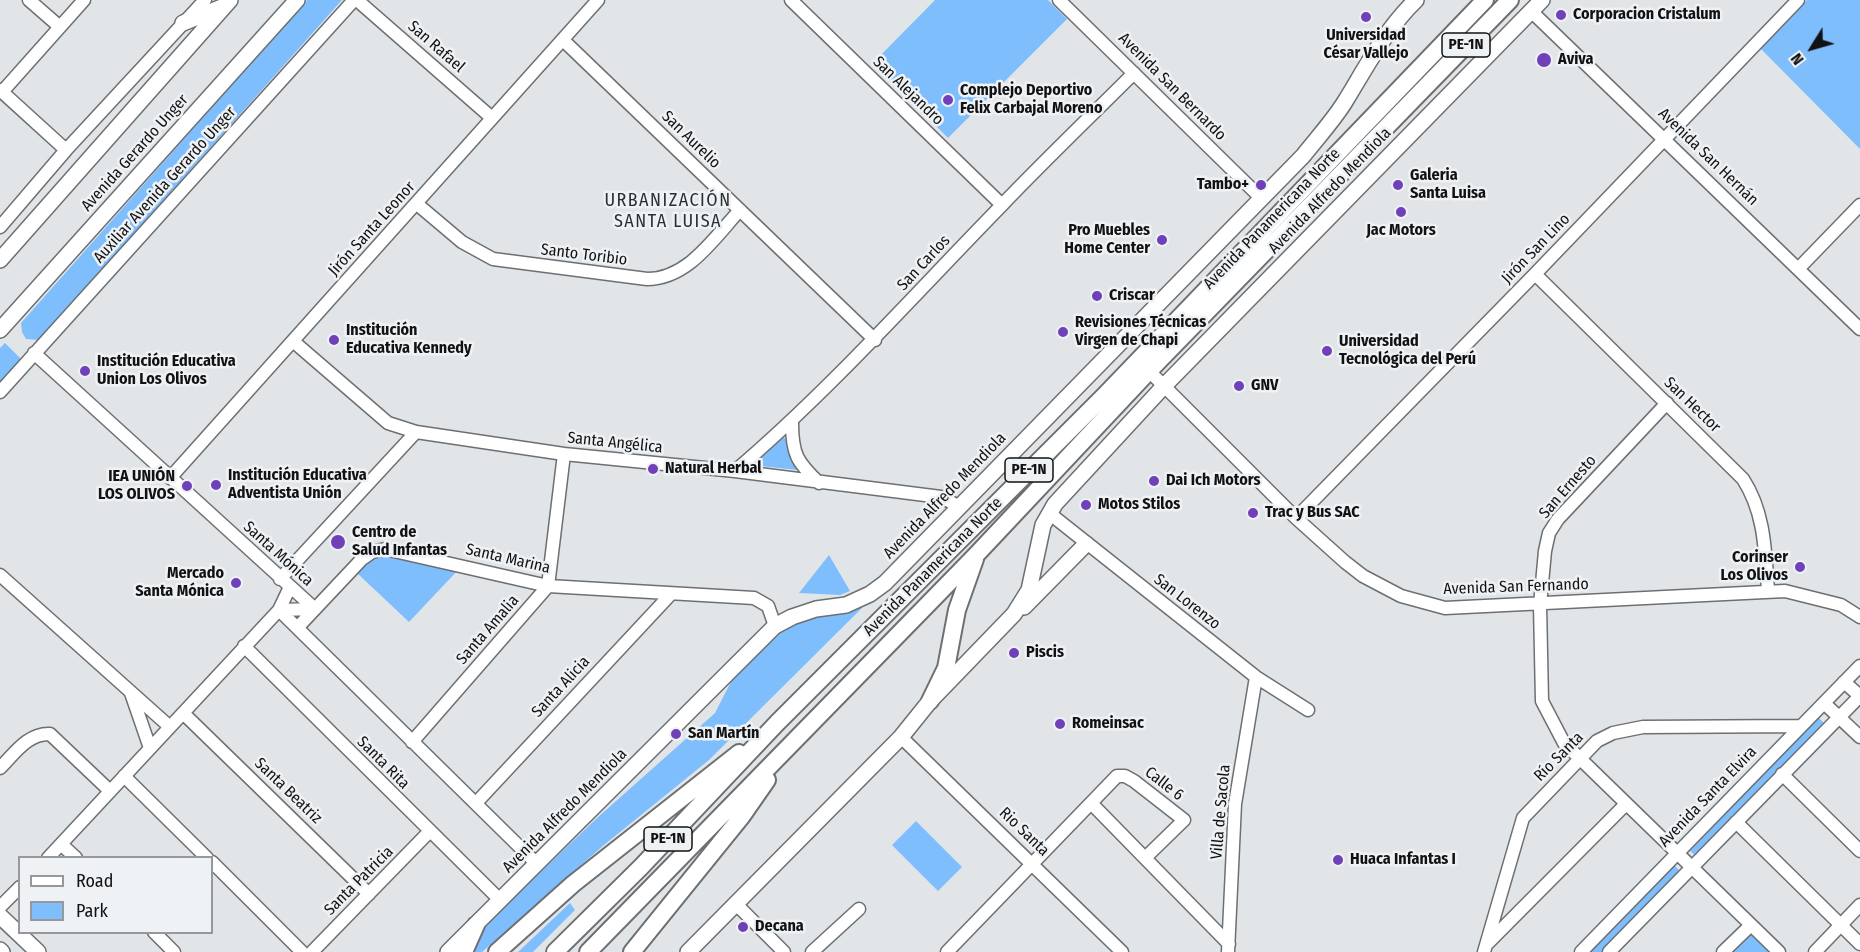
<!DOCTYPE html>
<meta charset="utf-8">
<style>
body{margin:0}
#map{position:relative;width:1860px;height:952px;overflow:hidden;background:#e2e5e8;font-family:"Fira Sans Condensed",sans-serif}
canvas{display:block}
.legend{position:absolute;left:18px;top:856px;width:195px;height:78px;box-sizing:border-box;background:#eff2f5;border:2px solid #96989b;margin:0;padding:8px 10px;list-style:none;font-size:18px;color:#111213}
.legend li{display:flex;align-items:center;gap:12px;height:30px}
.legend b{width:30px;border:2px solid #96989b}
.north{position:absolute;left:1782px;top:18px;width:60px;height:60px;-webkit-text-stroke:4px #eff2f5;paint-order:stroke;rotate:233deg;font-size:16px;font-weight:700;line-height:24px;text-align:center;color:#111213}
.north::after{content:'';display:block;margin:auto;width:21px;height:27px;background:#111213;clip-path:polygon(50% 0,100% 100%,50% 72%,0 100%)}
</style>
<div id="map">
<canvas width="1860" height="952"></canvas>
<ul class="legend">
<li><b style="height:8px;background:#fff"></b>Road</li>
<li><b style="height:16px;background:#7fbefd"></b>Park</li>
</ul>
<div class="north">N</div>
</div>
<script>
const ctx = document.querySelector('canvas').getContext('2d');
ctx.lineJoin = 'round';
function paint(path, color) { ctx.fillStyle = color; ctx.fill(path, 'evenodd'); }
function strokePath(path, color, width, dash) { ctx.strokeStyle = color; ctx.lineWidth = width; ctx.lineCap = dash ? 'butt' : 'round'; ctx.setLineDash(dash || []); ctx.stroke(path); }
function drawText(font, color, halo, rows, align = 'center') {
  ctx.font = font + ' "Fira Sans Condensed",sans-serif'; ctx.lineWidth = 5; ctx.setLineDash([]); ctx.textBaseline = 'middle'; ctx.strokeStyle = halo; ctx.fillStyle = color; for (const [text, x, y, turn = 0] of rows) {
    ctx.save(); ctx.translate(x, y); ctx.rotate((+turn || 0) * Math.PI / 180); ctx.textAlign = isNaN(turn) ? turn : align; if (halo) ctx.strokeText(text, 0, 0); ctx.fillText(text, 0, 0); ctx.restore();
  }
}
paint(new Path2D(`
 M307,0H342L39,340L26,339L22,332L21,323Z
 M935,0H1048L1067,19L948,138L873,63Z
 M1807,0H1860V149L1760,48Z
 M5,343L21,359L0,382V348Z
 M783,437L788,440L798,466L797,470L761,466L758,459Z
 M385,553L459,569L409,622L357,573L374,556Z
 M829,555L850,591L840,595L799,593Z
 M870,600L709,760L604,845L482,952H472L485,925L597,818L715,713L738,668L777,628Z
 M1818,717L1825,724L1696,856L1690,851Z
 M916,821L962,867L938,891L892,845Z
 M1674,865L1681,872L1604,952H1589Z
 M570,903L575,910L533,952H518Z
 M1748,931L1770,952H1727Z`), '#7fbefd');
const minor = new Path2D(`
 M29,0L60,27
 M357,0L492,118
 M791,0L1002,205
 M1059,0L1261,198
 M1531,11L1860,329
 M563,40L875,340
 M0,90L66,150
 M2,92L84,0
 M417,204L462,242L493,259L647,279C688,279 714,238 740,210
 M0,227L66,150L205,0
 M1799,268L1860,205
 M1535,274L1743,479C1765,513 1765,551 1768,590
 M294,342L388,423L416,432L564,454L735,471L941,497L960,507
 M34,353L315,609
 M1149,371L1296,518L1345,562L1363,576L1401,596L1445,608L1785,591L1841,605L1860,617
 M0,392L354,0
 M1667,403L1558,519L1549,533L1545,551L1540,605L1542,701L1564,743L1779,952
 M792,423C792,454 797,462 819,483
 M735,471C831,389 914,295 1002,205C1045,160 1090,117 1134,73
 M170,478L598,0
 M1049,513L1256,677L1308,710
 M1296,518L1535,274L1798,0
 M0,575L170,727
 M280,579L416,432
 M279,610L537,864
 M279,610L315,609
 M298,627L362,559L372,552L385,549L548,586L754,598L768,606L775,626
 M244,646L501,901
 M131,693L150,748
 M1824,703L1860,737
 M183,713L369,894
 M901,737L1122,952
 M412,742L548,586L564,454
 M0,768C15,753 28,733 50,734L110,791
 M1782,774L1860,851
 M124,776L207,858
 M476,803L670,595
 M1091,803L1229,944
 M1736,822L1860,944
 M61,844L76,858
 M48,858L279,610L290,587
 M212,862L302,952
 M736,904L784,952
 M0,907L20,887
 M154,932L174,952
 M1486,945L1626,804
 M312,952L429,832
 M812,952L859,909
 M947,952L1117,776H1125L1134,781L1184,820L1145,858
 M1228,952L1235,804L1256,677
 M1484,952L1523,818L1597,741L1613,733L1643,727L1801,726
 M1581,952L1860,666
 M1609,952L1860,696L1844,682
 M1723,952L1751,925
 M1815,952L1860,905`);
const major = new Path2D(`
 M183,23L222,7
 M0,260L230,0
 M0,330L297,0
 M1024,607L1086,544
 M0,916L38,952
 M0,950L2,952
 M448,952L775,626L792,617L816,609L846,605L870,594L885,583L1303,156C1317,138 1334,120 1346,100C1368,64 1386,29 1416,0
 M688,952L901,737L930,701L1014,614L1029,590L1043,525L1055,504L1164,386L1542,0`);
const highway = new Path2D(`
 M930,701L946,668L957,610L975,559
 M464,952L476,925
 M497,952L573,884L739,753
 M555,952L641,867L777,723L1104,396L1485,0
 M588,952L976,555L1149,371L1510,0
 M632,952L742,816L767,780`);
strokePath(minor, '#6d6f72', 15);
strokePath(major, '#6d6f72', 18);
strokePath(highway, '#6d6f72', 20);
strokePath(minor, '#fff', 12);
strokePath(major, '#fff', 15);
strokePath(highway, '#fff', 16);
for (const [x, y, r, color] of [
 [1561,15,6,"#6f40b8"],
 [1366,17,6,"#6f40b8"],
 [1544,60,8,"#6f40b8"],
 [948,100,6,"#6f40b8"],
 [1261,185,6,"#6f40b8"],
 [1398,185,6,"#6f40b8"],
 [1401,212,6,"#6f40b8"],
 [1162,240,6,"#6f40b8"],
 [1097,296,6,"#6f40b8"],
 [1063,332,6,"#6f40b8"],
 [334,340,6,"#6f40b8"],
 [1327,351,6,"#6f40b8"],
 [85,371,6,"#6f40b8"],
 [1239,386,6,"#6f40b8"],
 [653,469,6,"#6f40b8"],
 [1154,481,6,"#6f40b8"],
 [216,485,6,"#6f40b8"],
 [187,486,6,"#6f40b8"],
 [1086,505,6,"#6f40b8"],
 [1253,513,6,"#6f40b8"],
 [338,542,8,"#6f40b8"],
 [1800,567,6,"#6f40b8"],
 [236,583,6,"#6f40b8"],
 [1014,653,6,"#6f40b8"],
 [1060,724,6,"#6f40b8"],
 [676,734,6,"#6f40b8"],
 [1338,860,6,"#6f40b8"],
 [743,927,6,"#6f40b8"]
]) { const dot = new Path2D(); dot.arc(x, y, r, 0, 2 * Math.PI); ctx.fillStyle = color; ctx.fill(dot); strokePath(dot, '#eff2f5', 2); }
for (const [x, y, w] of [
 [1466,45,48],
 [1029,470,48],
 [668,839,48]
]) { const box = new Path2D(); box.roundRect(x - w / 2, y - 12, w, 24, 4.5); ctx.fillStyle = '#eff2f5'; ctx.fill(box); strokePath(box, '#111213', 1.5); }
drawText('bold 15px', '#111213', null, [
 ["PE-1N",1466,45],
 ["PE-1N",1029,470],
 ["PE-1N",668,839]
]);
drawText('bold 16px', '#111213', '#eff2f5', [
 ["Corporacion Cristalum",1573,15],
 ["Universidad",1366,36,"center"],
 ["César Vallejo",1366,54,"center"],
 ["Aviva",1558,60],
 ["Complejo Deportivo",960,91],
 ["Felix Carbajal Moreno",960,109],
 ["Galeria",1410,176],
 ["Santa Luisa",1410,194],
 ["Tambo+",1249,185,"right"],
 ["Pro Muebles",1150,231,"right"],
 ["Home Center",1150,249,"right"],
 ["Jac Motors",1401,231,"center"],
 ["Criscar",1109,296],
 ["Revisiones Técnicas",1075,323],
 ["Virgen de Chapi",1075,341],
 ["Institución",346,331],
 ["Educativa Kennedy",346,349],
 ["Universidad",1339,342],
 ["Tecnológica del Perú",1339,360],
 ["Institución Educativa",97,362],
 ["Union Los Olivos",97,380],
 ["GNV",1251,386],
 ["Natural Herbal",665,469],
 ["Institución Educativa",228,476],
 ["Adventista Unión",228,494],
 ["IEA UNIÓN",175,477,"right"],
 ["LOS OLIVOS",175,495,"right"],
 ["Dai Ich Motors",1166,481],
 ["Motos Stilos",1098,505],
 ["Trac y Bus SAC",1265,513],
 ["Centro de",352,533],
 ["Salud Infantas",352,551],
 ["Corinser",1788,558,"right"],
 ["Los Olivos",1788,576,"right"],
 ["Mercado",224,574,"right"],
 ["Santa Mónica",224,592,"right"],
 ["Piscis",1026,653],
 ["Romeinsac",1072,724],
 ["San Martín",688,734],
 ["Huaca Infantas I",1350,860],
 ["Decana",755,927]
], 'left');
drawText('16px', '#111213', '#eff2f5', [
 ["San Rafael",436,47,41],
 ["Avenida San Bernardo",1172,87,45],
 ["San Alejandro",908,91,44],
 ["San Aurelio",691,140,44],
 ["Avenida Gerardo Unger",135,153,-48],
 ["Avenida San Hernán",1708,157,44],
 ["Auxiliar Avenida Gerardo Unger",165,185,-48],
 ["Avenida Alfredo Mendiola",1330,191,-46],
 ["Avenida Panamericana Norte",1272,219,-46],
 ["Jirón Santa Leonor",372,229,-48],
 ["Jirón San Lino",1536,249,-46],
 ["Santo Toribio",584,255,7],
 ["San Carlos",924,263,-47],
 ["San Hector",1692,405,44],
 ["Santa Angélica",615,443,6],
 ["San Ernesto",1568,487,-49],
 ["Avenida Alfredo Mendiola",945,496,-46],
 ["Santa Mónica",278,554,42],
 ["Santa Marina",508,559,13],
 ["Avenida Panamericana Norte",933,567,-45],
 ["Avenida San Fernando",1516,587,-2],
 ["San Lorenzo",1187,602,38],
 ["Santa Amalia",488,630,-49],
 ["Santa Alicia",561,687,-47],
 ["Río Santa",1559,757,-45],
 ["Santa Rita",383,763,45],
 ["Calle 6",1164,784,38],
 ["Santa Beatriz",288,791,44],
 ["Avenida Santa Elvira",1708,797,-46],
 ["Avenida Alfredo Mendiola",565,811,-45],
 ["Villa de Sacola",1221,812,-85],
 ["Rio Santa",1024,832,44],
 ["Santa Patricia",359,881,-45]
]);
ctx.letterSpacing = '1.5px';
drawText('18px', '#2c2f31', '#eff2f5', [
 ["URBANIZACIÓN",668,201],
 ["SANTA LUISA",668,222]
]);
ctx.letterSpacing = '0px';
</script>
